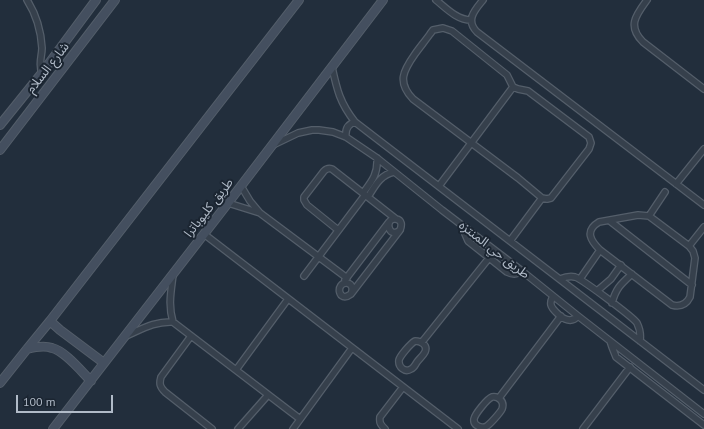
<!DOCTYPE html>
<meta charset="utf-8">
<style>
body{margin:0}
#map{position:relative;width:704px;height:429px;overflow:hidden;background:#222e3c;font-family:"PT Sans",sans-serif}
canvas{display:block}
.scale{position:absolute;left:16px;top:395px;width:97px;height:18px;box-sizing:border-box;border:2px solid #b1bbc8;border-top:0;padding-left:5px;font-size:12px;line-height:14px;white-space:nowrap;color:#b1bbc8;-webkit-text-stroke:3px #1b2531;paint-order:stroke}
</style>
<div id="map">
<canvas width="704" height="429"></canvas>
<div class="scale">100 m</div>
</div>
<script>
const ctx = document.querySelector('canvas').getContext('2d');
ctx.lineJoin = 'round';
function strokePath(path, color, width, dash) { ctx.strokeStyle = color; ctx.lineWidth = width; ctx.lineCap = dash ? 'butt' : 'round'; ctx.setLineDash(dash || []); ctx.stroke(path); }
function drawText(font, color, halo, rows, align = 'center') {
  ctx.font = font + ' "PT Sans","Noto Sans Arabic",sans-serif'; ctx.lineWidth = 4; ctx.setLineDash([]); ctx.textBaseline = 'middle'; ctx.strokeStyle = halo; ctx.fillStyle = color; for (const [text, x, y, turn = 0] of rows) {
    ctx.save(); ctx.translate(x, y); ctx.rotate((+turn || 0) * Math.PI / 180); ctx.textAlign = isNaN(turn) ? turn : align; if (halo) ctx.strokeText(text, 0, 0); ctx.fillText(text, 0, 0); ctx.restore();
  }
}
const street = new Path2D(`
 M27,0C36,14 41,31 42,48C42,56 38,65 42,73
 M436,0C446,8 457,20 471,20
 M483,0C475,10 465,20 477,32L704,205
 M647,0C636,15 627,26 643,42L704,89
 M443,28L452,31L507,75L513,87L518,89L528,91L589,137L591,143L589,149L551,198L547,199L542,198L518,178L413,99C397,82 403,71 415,54C420,47 425,41 430,34L433,30Z
 M332,67C337,90 340,103 355,122L704,390
 M346,137C345,129 348,124 355,122
 M273,145L298,133L312,130H319L333,132L346,137L377,158L442,210L522,271L578,316L704,414
 M676,184L704,149
 M241,186L250,201L260,213L347,278
 M439,186L513,87
 M363,193C372,181 378,174 377,158
 M368,197C375,186 380,175 394,172
 M228,203L260,213
 M638,215L649,216L689,246L693,251L695,258L690,297C686,305 680,307 672,305L600,250C591,241 584,231 599,222Z
 M649,216L665,192
 M610,221L692,285
 M466,228L465,234L468,241L507,272C513,275 517,275 522,271
 M338,230L307,205L304,200V197L324,171C327,168 329,168 332,169L396,219
 M204,234L458,429
 M510,241L542,198
 M689,246L704,227
 M304,276L365,195
 M560,279C565,277 570,276 575,277C582,279 633,317 637,323C640,329 641,334 640,341
 M580,279L600,250
 M345,280L389,222
 M597,291L611,279L621,265
 M351,294C353,290 353,284 347,283C335,282 338,304 351,294L400,230C402,225 402,220 396,219C384,217 388,240 400,230
 M553,296C552,299 550,301 551,305C552,309 556,312 559,315C565,320 572,323 578,316
 M612,303C616,288 621,284 632,274
 M173,322C168,305 171,292 173,275
 M126,336C142,329 155,321 173,322L300,419
 M191,336L161,377C159,384 160,387 165,392L212,429
 M415,341C421,341 428,345 425,352C423,356 419,359 417,362C415,365 414,368 411,369C405,373 398,367 399,360C400,356 410,344 415,341Z
 M610,341L612,347L616,357L704,425
 M422,342L489,258
 M236,370L288,299
 M492,397C498,396 505,401 502,409C500,413 491,423 487,426C482,429 473,426 474,419C475,414 487,399 492,397Z
 M499,398L549,332L561,316
 M238,429L268,395
 M293,429L352,348
 M385,429C381,425 379,423 380,417L403,387
 M583,429L630,367`);
const secondary = new Path2D(`
 M0,125L42,73L96,0
 M0,150L115,0
 M50,321L60,330L104,363
 M27,349C35,347 44,345 52,348C65,351 81,371 91,381
 M0,383L27,349L50,321L299,0
 M53,429L228,203L383,0`);
strokePath(street, '#545e6a', 8);
strokePath(secondary, '#545e6a', 10);
strokePath(street, '#36404c', 5.5);
strokePath(secondary, '#444f5f', 8);
drawText('13px', '#b1bbc8', '#1b2531', [
 ["شارع السلام",48,68,-52],
 ["طريق كليوباترا",209,208,-52],
 ["طريق حي المنتزه",494,250,38]
]);
</script>
